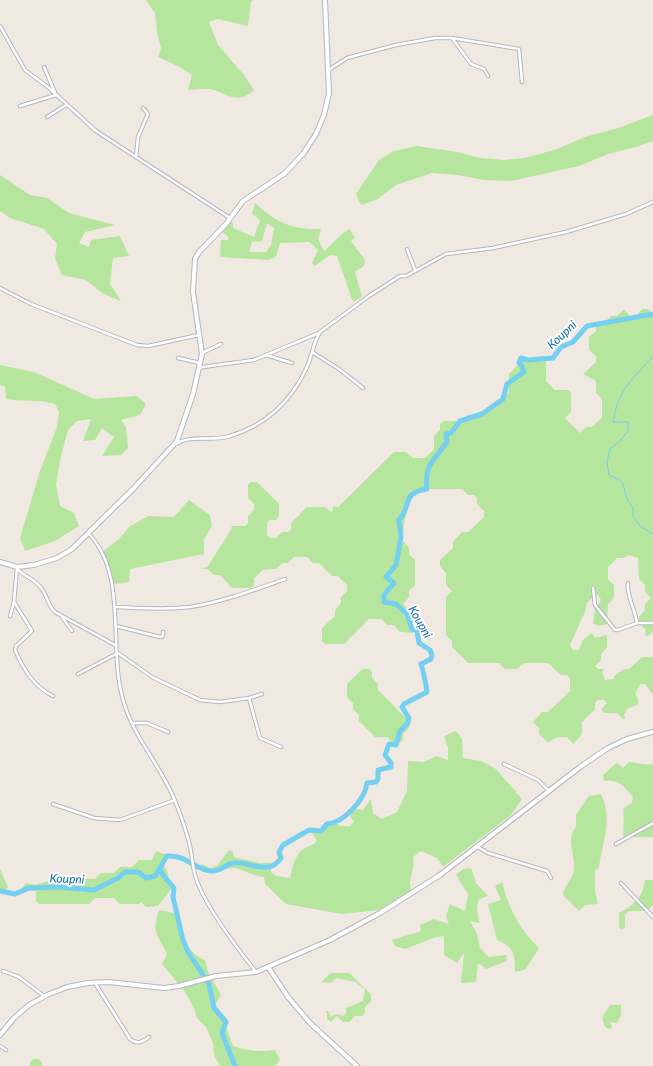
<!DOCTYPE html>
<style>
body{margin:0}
canvas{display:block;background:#efe9e1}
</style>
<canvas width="653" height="1066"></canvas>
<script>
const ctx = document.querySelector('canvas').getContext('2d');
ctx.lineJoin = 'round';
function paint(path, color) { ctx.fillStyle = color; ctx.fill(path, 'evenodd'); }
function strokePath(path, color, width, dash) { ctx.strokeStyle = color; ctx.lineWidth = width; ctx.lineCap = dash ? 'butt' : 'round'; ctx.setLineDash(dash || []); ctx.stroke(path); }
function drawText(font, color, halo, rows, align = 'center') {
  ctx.font = font + ' Lato,sans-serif'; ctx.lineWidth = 4; ctx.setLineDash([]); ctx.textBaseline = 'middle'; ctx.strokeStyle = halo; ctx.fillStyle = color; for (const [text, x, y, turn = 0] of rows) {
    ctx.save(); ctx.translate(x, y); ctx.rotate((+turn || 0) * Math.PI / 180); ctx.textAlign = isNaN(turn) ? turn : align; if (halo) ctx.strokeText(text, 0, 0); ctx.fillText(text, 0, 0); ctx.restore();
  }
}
paint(new Path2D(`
 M146,0H253L251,2L248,26L218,19L209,22L218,45L244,75L254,90C237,106 228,93 210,89C203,88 195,90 188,90L192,75L178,66L158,57L161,48L157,33L155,13Z
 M653,115V141L636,147L608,154L579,166L511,181L484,180L458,175L432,173L396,185L378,199L361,205L356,194L379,160L394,151L417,146L457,152L480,158L503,160L525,158L557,149L585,137L618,128Z
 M0,175L30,195L47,198L69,213L115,225L85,232L79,243L89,247L91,240L120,236L129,256L113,258L110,284L121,301L102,293L86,280L62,275L55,259L57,244L44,229L10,218L0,211Z
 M255,203C276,222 291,230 321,229L318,239L324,251C333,244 339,235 349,229L355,237L351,241L365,260L364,266L355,272L362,297L353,302L337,256L330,255L315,266L312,263L318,250L310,242L280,243L276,257L268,260L220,257L221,240H228V236L223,233L227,220L233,223V228L254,237L260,220L252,214ZM267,223L274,228L271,245L266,252H249L252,242L262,241Z
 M624,309L630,316H636L642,309H648L653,314V632L646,637L645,629L639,623V617L645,610V604L651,598L645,592V585L639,579L638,558L628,555L624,558H617L608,567V579L614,585V598L608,604L607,624L598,626L593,623L595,610L601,600L598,595L593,597L587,603L585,612L570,645L573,650H579L583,640L592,633L595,638L607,635V647L601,654V660L595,666L598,669H604L602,672L605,680L613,679C615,674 622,669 629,669L642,657H653V695L645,684H640L635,694L638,698V704L627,709L624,715L625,719H623L617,713H604L601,709L607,703L604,700H598L595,703V709L582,722V734L573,744L567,737C557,737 555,737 548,743L539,734V728L533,722L542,712H548L570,691V678L567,675H561L548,663H524L517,669H505L499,663H468L452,647V641L446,635V597L452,591L446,585V573L440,566V560L453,548V542L462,532H468L484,517V511L477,504V498L474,495H468L462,489H419L410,497H413C405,512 403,525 403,541L409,548V554L415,560V585L409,591V597L403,604L409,610L405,614L413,633L400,632L394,625H387L381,619H369L344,644H325L322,641V628L335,616V610L341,603V597L347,591V585L338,576H332L319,563H313L307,557H294L288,563H282L276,569L263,570L254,578V585L251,588H232L220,575H214L207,569H201L208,566L232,528L231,526H245L248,523V516L254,510V504L248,498V485L251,482H257L279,504V516L276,520H270L267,523V535L270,538H276L282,532H288L291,529V523L307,507H325L332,513L333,506L338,507L394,452H406L413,458H425L434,449V436L440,430V424L444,421H462L468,415H481L487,408H493L509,393V374L524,359H543L546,362V381L555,390H568L571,393V412L565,418L580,433L586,427H592L602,418V399L596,393V381L583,374L596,362V356L589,350V337L596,331V325L599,322H605L611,316H617Z
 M0,365L34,372L94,399L137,396L146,404L140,415L121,420L126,427L128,448L121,455L102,456L114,437L102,428L95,440L83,441L91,419L77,421L68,430L60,460L56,485L60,506L74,513L79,526L55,541L25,551L20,538L40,471L57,427L59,412L55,404C39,399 23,402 6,399L5,387L0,385Z
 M189,500L210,515L212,526L204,539V554L130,569L129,582L115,584L101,553L119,539L130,526L149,516L174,517Z
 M362,669H369L372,672V678L378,684V690L409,721V728L403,734V740L399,743H393L387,737H375L359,721V715L353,709V703L347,697V684Z
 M456,731L462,739L463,758L481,761L496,769L522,799L511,815L443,867L437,858L421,851L413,857C416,871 408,876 411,890L379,910L342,914L286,904L265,884L264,877C253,876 240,868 234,868C216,869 219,878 198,869L202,864L210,868L217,866L229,850L233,852L234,857L260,863H271V872L276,876L290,878C292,869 294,858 301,851C306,846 313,846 317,841L312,833L333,822L341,826H350L354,822L350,816L352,808L363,810L371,799L373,813L382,819L397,812L407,791L408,761L424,762L436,756L448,760V748L444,736Z
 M629,762C638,762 644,766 653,764V837H629L624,841C622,830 625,820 623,809L632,803L633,797C624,786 619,779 604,781L603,775L615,764L617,763L623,768Z
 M601,794C613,820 603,840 599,867L595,871V891L598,904L585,905L579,911L563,895C563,887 573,879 574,870C576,855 565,839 576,827V815L589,796Z
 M156,851L169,856L164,866L167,870L171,889L158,906L146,907L141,902L139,904H120L114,898H95L89,904H39L36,901V891L21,890L26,883L36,885L57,878L95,879L101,873H114L120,867H132L139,860H152Z
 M471,868L476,883L488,896L479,899L477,906L479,923L470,921L477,934L480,948L489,957L506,955L507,961L486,969L478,963L476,982L461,983L464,953L457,963L444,955V936L436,937L405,949L395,946L392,940L421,931L420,925L434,919L449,924L446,916L450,904L465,911L468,894L456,875L463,869Z
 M0,869L8,887L1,894H0Z
 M645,880H653V905L647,911H629L625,914V927L622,930L619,927V913C635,904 642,899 645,880Z
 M502,882C509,909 519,928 539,948L525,970L515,972C515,954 514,947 497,940L488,904L501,900L495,886Z
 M159,910L174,913C183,931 184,952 205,960L208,972L221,995L215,1005L227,1019V1030L233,1046C248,1051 259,1052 275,1050L280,1060L275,1066H220L214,1055L213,1043L206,1027L197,1018L194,1008L185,992L162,964L167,954C158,934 151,934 159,910Z
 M331,973H349L371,994V1001L365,1007V1013L362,1016H355L349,1022H343L337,1016L331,1022L327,1019V1013L325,1011H328L331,1017L336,1014L343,1016L346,1013V1008L363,1001L365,989L355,982L337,978L330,983L321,982Z
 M610,1005H621V1015L617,1023L610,1022L612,1027L609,1029L605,1027L602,1018Z
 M33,1059H39L42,1062V1066H30V1062Z`), '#b6e59e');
strokePath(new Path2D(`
 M653,356C632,381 619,387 613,422H628V431L619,442L610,449L607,462L609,475C625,482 622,481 626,496C629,507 634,502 633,516L640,526L653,534`), '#75cff0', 1);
strokePath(new Path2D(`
 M160,869L163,875L174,888L173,897L183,940L188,952L209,984L214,1008L226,1022L222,1033L235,1066
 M0,891L15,894L29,888L58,887L94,890L118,878L125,872H138L146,878L155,876L167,856C188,855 193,869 210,871C223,872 224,864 233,863C250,861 269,877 281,858L279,852L283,845L309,830L321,831L327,824C344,823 365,799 367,783L376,782L378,779V770L391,767V763L385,755L389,744L396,745L400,731L408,723L409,718L402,707L404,704L427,692C427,689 422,666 421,664L431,659L432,655L430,650L419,643L417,631L412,629L407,614L396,604L384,602V595L394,583L386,577L396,565L401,537L399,520C413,504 400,494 427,489C424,465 434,460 447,442L446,434L451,433L460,421L482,414L503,399L507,384L524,372L522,366L519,363L521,358L528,360L553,358L561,347L573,342L587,326L653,314`), '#75cff0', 5);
const street = new Path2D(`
 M0,26L25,70L49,88L96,131L230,218
 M452,38L471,64L484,69L488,76
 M329,71L330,69L347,58L358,55L396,45L435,38H452L519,49L522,82
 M20,106L56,95L44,67
 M47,117L66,105
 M136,157L138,137L148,114L143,108
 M407,249L415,270
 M0,288L31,304L137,345L148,346L199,335
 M312,352L339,369L363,388
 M202,353L221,344
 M266,355L292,363
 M178,358L200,363
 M199,369L203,367L254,360L319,333
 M176,444C191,434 213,442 230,436C267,425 291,402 307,367C312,356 313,343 320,332L369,296L400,276H406L446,254L493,248L566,232L626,214L653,202
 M89,534C129,576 107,651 124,703C134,737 159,764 173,796C179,810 185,827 189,842C192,853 192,864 195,875C203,904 237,948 256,972
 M17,569C24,576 35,579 41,588C48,596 47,605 55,612L115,645
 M628,583C626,594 635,609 637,623H653
 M593,588L595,605L615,630H618L637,623
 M14,602L32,631L16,646L15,650C24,670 33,686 53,696
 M116,607C140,608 166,610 190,607C222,602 254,590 285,579
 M10,616L14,602L17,567
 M62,617L72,631
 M116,626L160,637L163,636V632
 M78,674L118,653L152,677L200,700L220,702L249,698L262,694
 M249,698L260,738L281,747
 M132,723H147L168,732
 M504,764L538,780L549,791
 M53,804L94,818L120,820L175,800
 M616,844L653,823
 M476,846L488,853L547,871L551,878
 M621,883L653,917
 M3,971L19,977L44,996
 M95,983L130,1039C137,1045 142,1042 149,1037
 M0,1046L6,1050`);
const secondary = new Path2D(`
 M0,562L17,567L34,565L57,558L72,549L134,488L177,441L193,394L202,354L193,292L195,259L199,252L226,224L243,201L284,174L303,154L316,134L324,115L329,93L325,0
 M268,967L288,997L310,1023L357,1066
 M0,1035L14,1018L29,1005L47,995L67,987L88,983L108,982L164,988L179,986L216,976L256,972L330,940L380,913L440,875L580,767L608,748L627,739L653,732`);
strokePath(street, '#b4b7c1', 4.5);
strokePath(secondary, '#b4b7c1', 6);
strokePath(street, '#fff', 2.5);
strokePath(secondary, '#fff', 4);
drawText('italic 12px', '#0d6fa3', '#fff', [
 ["Koupni",562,335,-43],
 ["Koupni",420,622,60],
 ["Koupni",67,879,2]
]);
</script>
